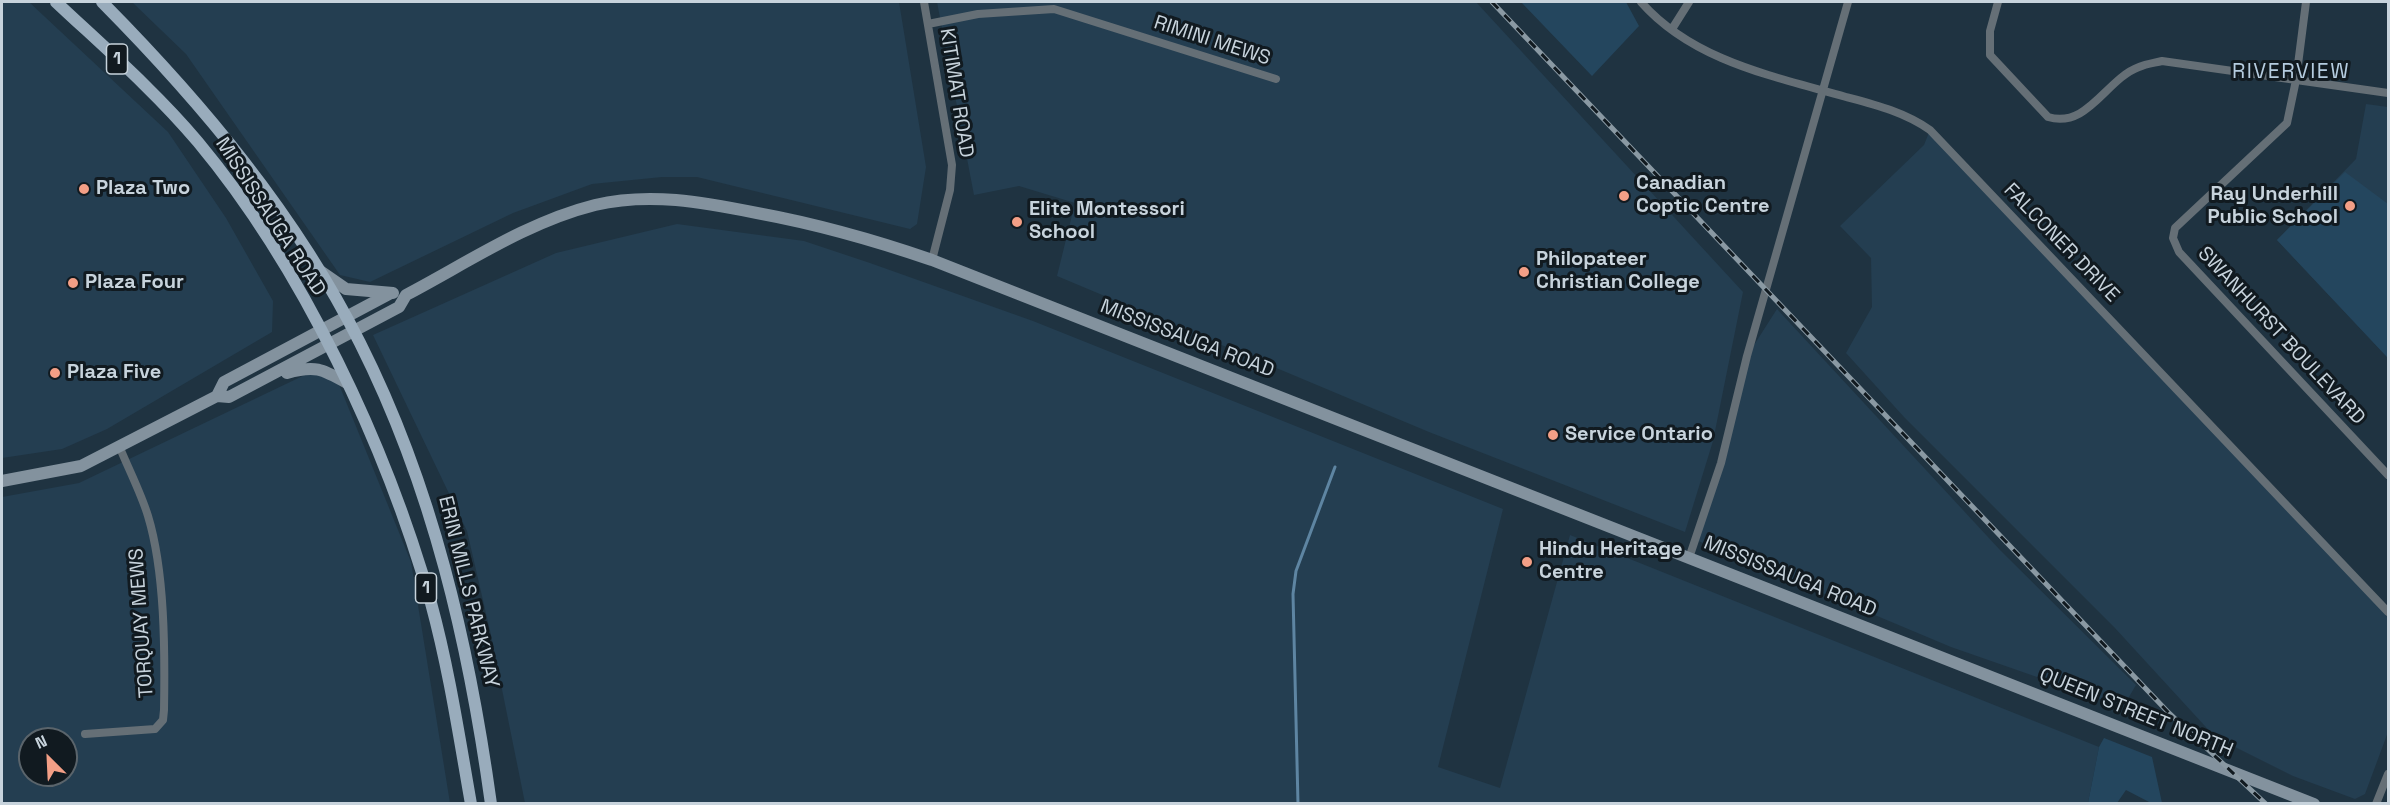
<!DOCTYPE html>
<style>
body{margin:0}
#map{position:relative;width:2390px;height:805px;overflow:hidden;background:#1f3341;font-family:"Space Grotesk",sans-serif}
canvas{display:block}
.frame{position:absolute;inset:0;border:3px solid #c7d3dc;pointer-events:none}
.north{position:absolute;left:18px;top:727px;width:60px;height:60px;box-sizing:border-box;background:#111a20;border:2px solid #5a646b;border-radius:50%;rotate:336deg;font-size:16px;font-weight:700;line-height:24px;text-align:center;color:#c7d3dc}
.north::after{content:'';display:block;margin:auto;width:21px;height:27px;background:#f39f86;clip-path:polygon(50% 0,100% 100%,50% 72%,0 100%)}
</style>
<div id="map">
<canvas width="2390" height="805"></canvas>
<div class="frame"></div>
<div class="north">N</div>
</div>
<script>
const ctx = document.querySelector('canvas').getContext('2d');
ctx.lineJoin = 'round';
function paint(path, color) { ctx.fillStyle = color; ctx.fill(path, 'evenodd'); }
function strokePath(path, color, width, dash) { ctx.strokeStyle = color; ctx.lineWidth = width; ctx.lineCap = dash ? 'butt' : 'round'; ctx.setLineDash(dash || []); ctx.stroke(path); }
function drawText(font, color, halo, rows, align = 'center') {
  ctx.font = font + ' "Space Grotesk",sans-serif'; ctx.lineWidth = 6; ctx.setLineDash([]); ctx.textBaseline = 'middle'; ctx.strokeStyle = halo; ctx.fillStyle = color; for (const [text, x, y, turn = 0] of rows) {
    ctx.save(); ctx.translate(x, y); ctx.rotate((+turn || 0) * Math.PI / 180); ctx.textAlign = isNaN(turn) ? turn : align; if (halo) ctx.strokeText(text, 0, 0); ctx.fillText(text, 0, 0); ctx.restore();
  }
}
paint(new Path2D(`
 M2,2H29L168,132L226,218L273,301L272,332L107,429L62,449L2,458Z
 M132,2H899L926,167L917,224L910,229L697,177H662L592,184L513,213L370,282L340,275L186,54Z
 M937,2H1476L1743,292L1713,441L1685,532L1429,432L1057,276L1075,203L1019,186L974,195Z
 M2366,104L2388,107V358L2277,240L2356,159Z
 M1930,130L2388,612V732L2365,794L2355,799L2293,776L2215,737L2114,627L1904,417L1846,353L1872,307L1871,258L1840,226L1924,145Z
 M677,224L804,241L870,263L1033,321L1503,509L1438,767L1500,788L1570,535L2099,747L2088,803H525L491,635L467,531L373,335L556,253Z
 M1777,309L2000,550L2136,685L2123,707L1951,647L1696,540L1747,356Z
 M311,372L338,382L411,562L450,803L2,804V497L79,483ZM30,739H66V775H30Z`), '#243e51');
paint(new Path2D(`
 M1521,2H1626L1639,26L1592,76Z
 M2345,172L2388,204V358L2277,240Z
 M2104,738L2152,757L2162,803H2151L2126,790L2117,803H2088L2099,747Z`), '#24465e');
strokePath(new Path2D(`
 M1298,804L1293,594L1296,571L1335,467`), '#5e85a2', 3);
strokePath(new Path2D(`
 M924,2L952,165L950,190L932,260
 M1641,2C1693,61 1773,76 1846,97C1876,105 1904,112 1930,130L2388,612
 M1998,2L1990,31V55L2048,117C2088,129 2106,79 2139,67C2146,64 2154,63 2162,61L2388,93
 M2306,2L2296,80L2287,123L2175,228L2173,238L2179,252L2388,475
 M928,24L978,14L1054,9L1276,79
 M1672,29L1689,2
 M1689,558L1721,463L1747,356L1848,2
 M85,734L155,729L163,720L164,710C165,651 165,572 148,516C141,493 129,470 120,448
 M2376,804L2388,774`), '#656f76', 8);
strokePath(new Path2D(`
 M320,271L346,289L393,293
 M287,373C315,365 322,369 347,383
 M217,396L224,382L391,293
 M2,481L81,466L217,396L229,397L399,307L406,295C467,263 527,222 595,205C649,192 703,202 757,213C817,224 874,240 932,260L2314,804`), '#83929e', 12);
strokePath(new Path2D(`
 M56,2C104,47 155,91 198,142C303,268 386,445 431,603C449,669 459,736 471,804
 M102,2C202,103 296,215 360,343C433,488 469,645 491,804`), '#99acbc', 12);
const rail = new Path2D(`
 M1492,2L2167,711L2266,804`);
strokePath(rail, '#8a99a3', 5);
strokePath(rail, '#111a20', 3, [9]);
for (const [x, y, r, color] of [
 [84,189,6,"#f39f86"],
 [1624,196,6,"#f39f86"],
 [2350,206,6,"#f39f86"],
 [1017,222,6,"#f39f86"],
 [1524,272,6,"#f39f86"],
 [73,283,6,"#f39f86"],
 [55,373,6,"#f39f86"],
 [1553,435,6,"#f39f86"],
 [1527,562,6,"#f39f86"]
]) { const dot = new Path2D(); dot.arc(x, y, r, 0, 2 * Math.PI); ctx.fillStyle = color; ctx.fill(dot); strokePath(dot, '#111a20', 2); }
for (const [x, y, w] of [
 [117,59,21],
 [426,588,21]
]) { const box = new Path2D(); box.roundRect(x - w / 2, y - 15, w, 30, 4.5); ctx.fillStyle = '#111a20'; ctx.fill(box); strokePath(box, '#c7d3dc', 1.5); }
drawText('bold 18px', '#c7d3dc', null, [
 ["1",117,59],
 ["1",426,588]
]);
drawText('20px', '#c7d3dc', '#111a20', [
 ["RIMINI MEWS",1212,41,18],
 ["KITIMAT ROAD",956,93,81],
 ["MISSISSAUGA ROAD",270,217,57],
 ["FALCONER DRIVE",2061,243,46],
 ["SWANHURST BOULEVARD",2281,336,47],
 ["MISSISSAUGA ROAD",1187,339,21],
 ["MISSISSAUGA ROAD",1790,577,22],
 ["ERIN MILLS PARKWAY",468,592,76],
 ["TORQUAY MEWS",142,623,-94],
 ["QUEEN STREET NORTH",2136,713,22]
]);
drawText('bold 20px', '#c7d3dc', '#111a20', [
 ["Canadian",1636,184],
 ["Coptic Centre",1636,207],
 ["Plaza Two",96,189],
 ["Ray Underhill",2338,195,"right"],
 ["Public School",2338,218,"right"],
 ["Elite Montessori",1029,210],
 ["School",1029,233],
 ["Philopateer",1536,260],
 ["Christian College",1536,283],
 ["Plaza Four",85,283],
 ["Plaza Five",67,373],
 ["Service Ontario",1565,435],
 ["Hindu Heritage",1539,550],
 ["Centre",1539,573]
], 'left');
ctx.letterSpacing = '1.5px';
drawText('21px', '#b5ccdf', '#111a20', [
 ["RIVERVIEW",2291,72]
]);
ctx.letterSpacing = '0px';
</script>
